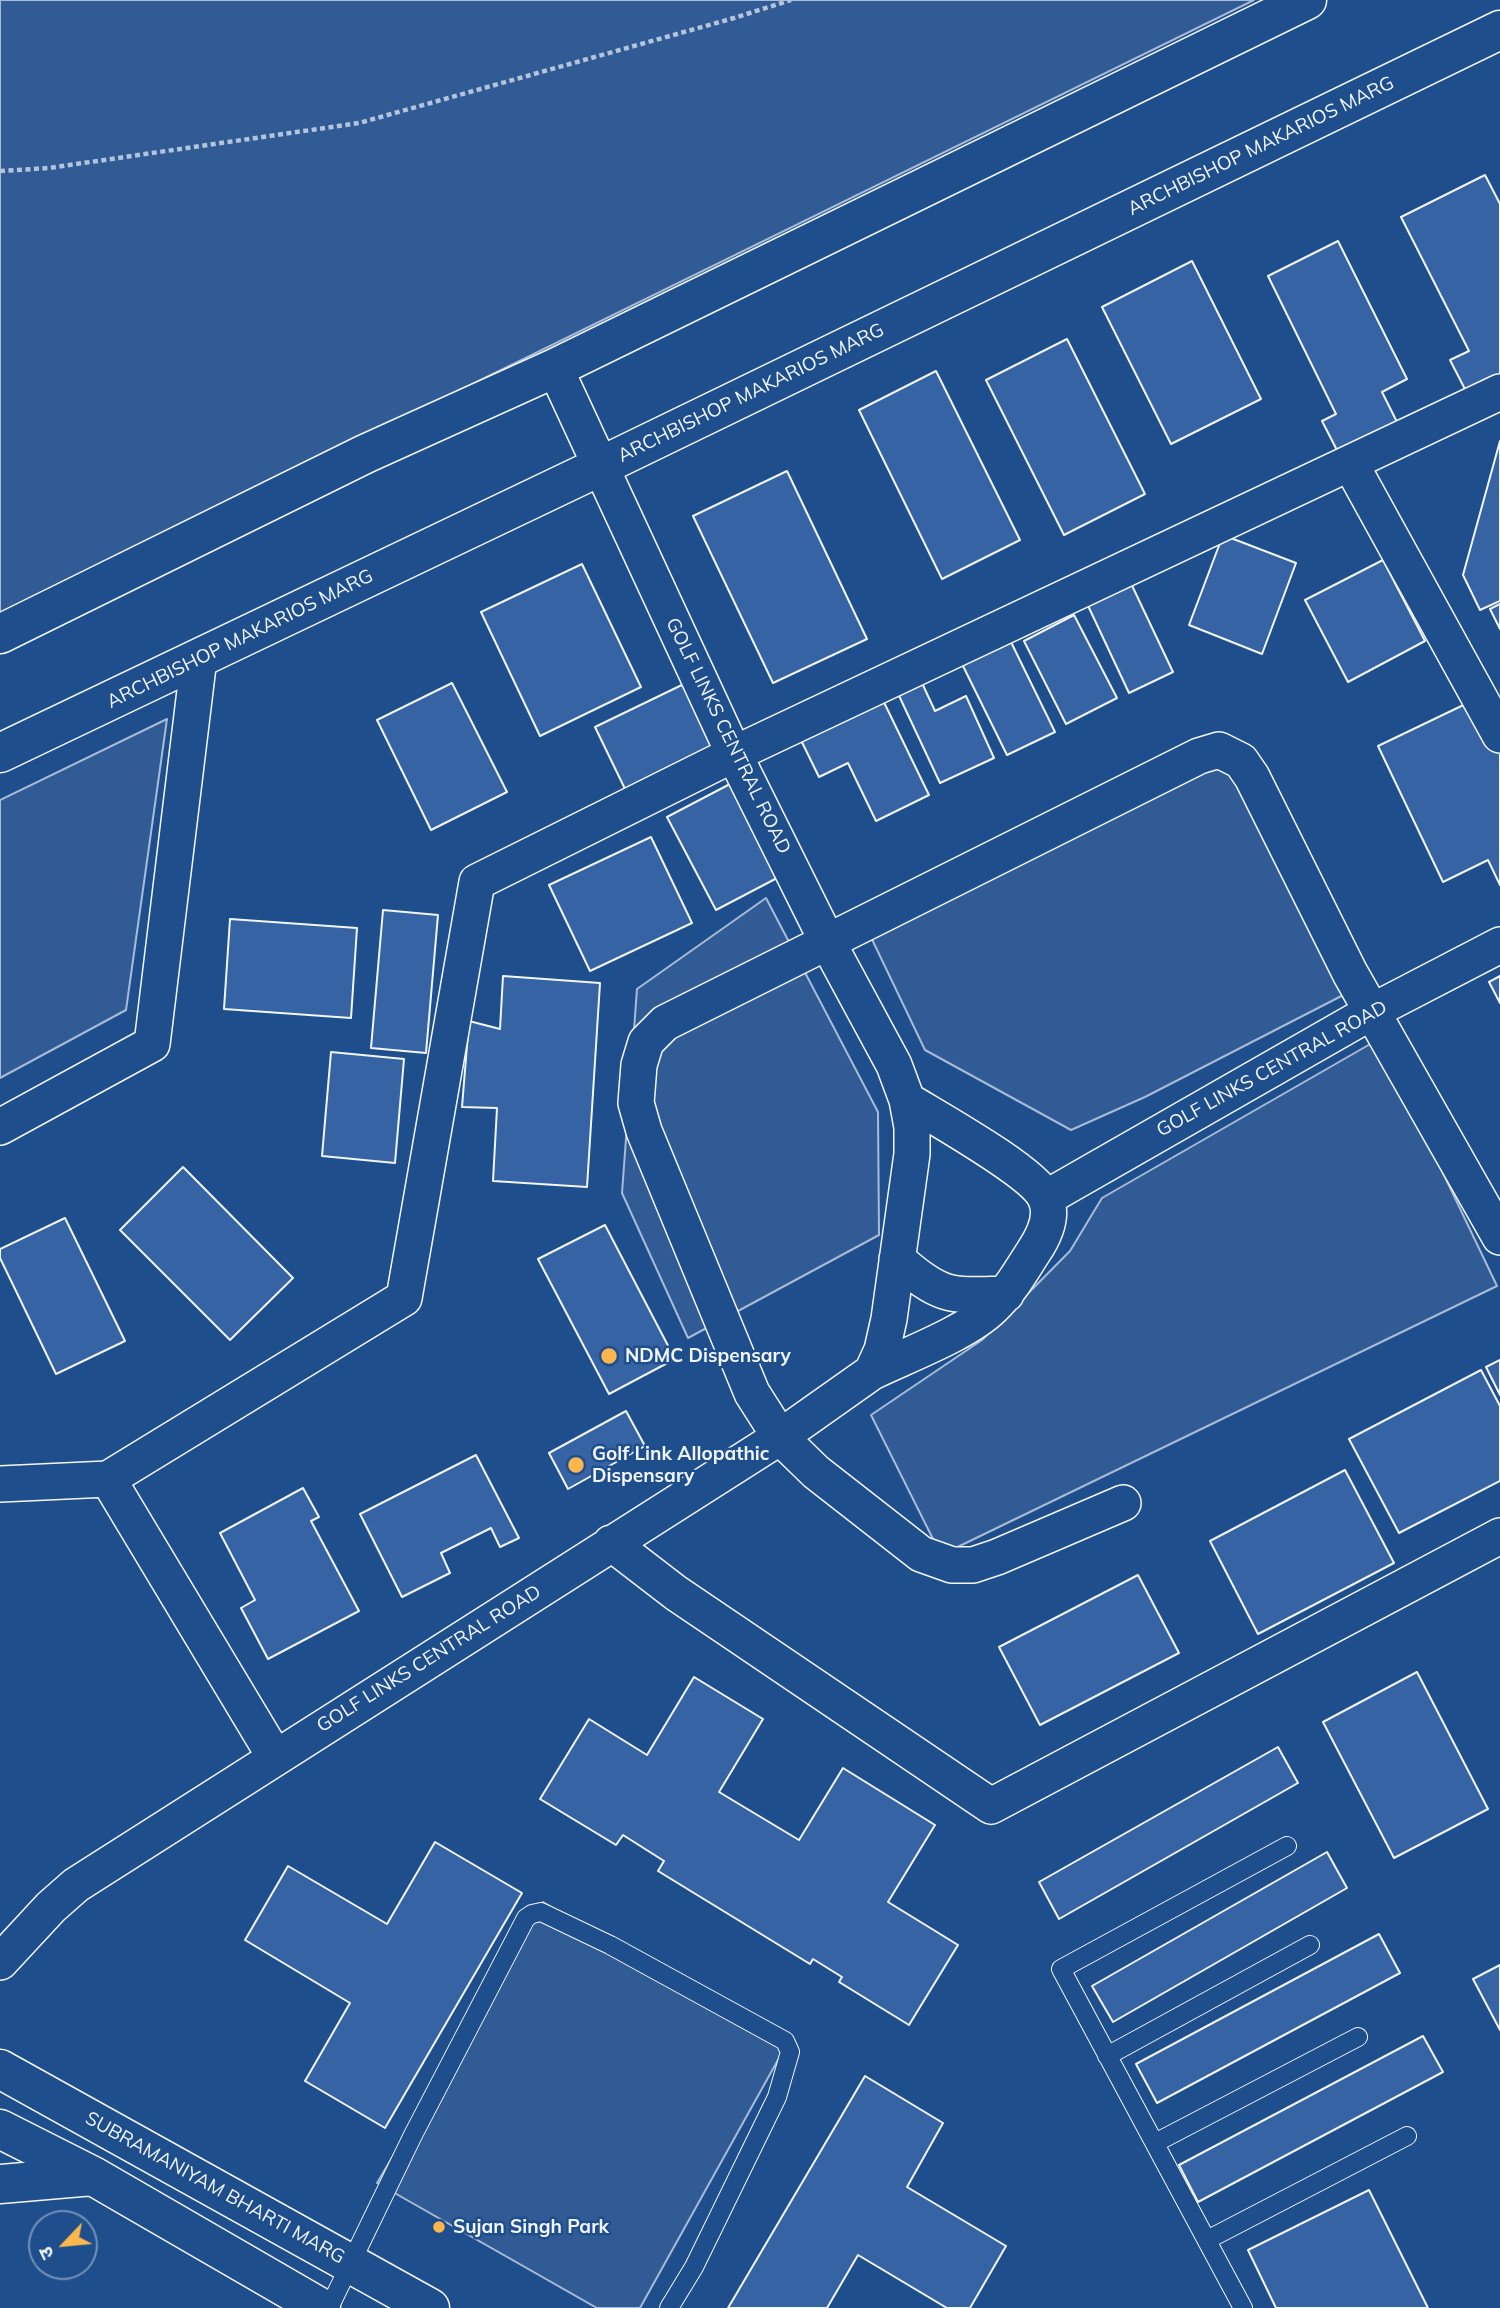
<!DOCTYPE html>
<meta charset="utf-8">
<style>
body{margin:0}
#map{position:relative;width:1500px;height:2308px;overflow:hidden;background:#1f4e8c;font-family:Mulish,"Noto Sans Devanagari",sans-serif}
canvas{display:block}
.north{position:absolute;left:28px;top:2210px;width:70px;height:70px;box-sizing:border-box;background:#1f4e8c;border:2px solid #7391ba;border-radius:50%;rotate:244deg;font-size:19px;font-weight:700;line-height:28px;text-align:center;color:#f2f6ff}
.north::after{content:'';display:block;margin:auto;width:24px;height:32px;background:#ffb74d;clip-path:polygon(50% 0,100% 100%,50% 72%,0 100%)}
</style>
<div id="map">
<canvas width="1500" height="2308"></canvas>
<div class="north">उ</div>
</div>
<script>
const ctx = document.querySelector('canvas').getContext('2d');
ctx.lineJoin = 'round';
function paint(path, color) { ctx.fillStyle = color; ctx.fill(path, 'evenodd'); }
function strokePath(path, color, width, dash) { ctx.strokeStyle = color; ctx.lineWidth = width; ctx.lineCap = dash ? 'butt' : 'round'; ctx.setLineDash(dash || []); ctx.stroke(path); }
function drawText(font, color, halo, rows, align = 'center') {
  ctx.font = font + ' Mulish,sans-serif'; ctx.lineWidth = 5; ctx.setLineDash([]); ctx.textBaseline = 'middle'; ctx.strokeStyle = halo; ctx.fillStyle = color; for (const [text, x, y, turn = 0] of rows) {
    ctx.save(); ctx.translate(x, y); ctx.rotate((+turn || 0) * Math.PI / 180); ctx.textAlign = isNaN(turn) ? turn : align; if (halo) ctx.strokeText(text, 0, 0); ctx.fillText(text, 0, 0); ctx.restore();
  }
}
const built = new Path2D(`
 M0,0H1254L0,616Z
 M167,719L126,1010L0,1078V800Z
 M1230,751L1355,989L1145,1097L1071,1130L925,1050L868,931Z
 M766,898L878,1112L879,1235L688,1338L622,1193L637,989Z
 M1379,1039L1497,1286L941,1555L871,1415L982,1340L1070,1251L1102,1198Z
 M543,1902L784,2049L640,2308H597L377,2183Z`);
paint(built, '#305b95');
strokePath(built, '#a8bbd7', 2);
const building = new Path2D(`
 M1485,175L1500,204V381L1469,397L1450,360L1469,351L1401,217Z
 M1338,241L1407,379L1382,392L1400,428L1341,458L1322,421L1336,414L1268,276Z
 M1192,261L1261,399L1171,444L1102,307Z
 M1067,339L1145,494L1064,535L986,380Z
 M936,371L1020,540L942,579L859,410Z
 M1500,441V601L1480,610L1463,575Z
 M787,471L867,639L773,683L693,516Z
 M1223,535L1296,563L1262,654L1189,625Z
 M1383,560L1425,641L1348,682L1305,600Z
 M582,564L641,687L540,736L481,612Z
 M1127,575L1173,672L1129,693L1083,595Z
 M1500,604V629L1490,609Z
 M1074,615L1117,698L1066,724L1024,641Z
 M1010,640L1055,732L1007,755L962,664Z
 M688,682L719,746L626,791L595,727Z
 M452,683L507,792L431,830L377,720Z
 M893,683H922L935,711L966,696L994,758L940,783Z
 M879,692L929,795L876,821L848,763L819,777L797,732Z
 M1476,699L1500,748V885L1488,860L1443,882L1378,746Z
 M730,784L779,877L716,910L667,817Z
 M651,837L692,923L590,971L549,885Z
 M383,910L438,915L426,1053L371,1048Z
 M230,919L357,928L351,1018L224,1009Z
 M503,976L600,983L587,1187L493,1181L497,1108L462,1107L469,1021L500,1029Z
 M1500,976V1003L1489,982Z
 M331,1052L404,1059L395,1163L322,1156Z
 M183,1167L293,1278L230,1340L120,1230Z
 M65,1218L125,1341L56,1374L0,1258V1249Z
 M605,1225L675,1359L609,1394L538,1259Z
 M1500,1360V1395L1486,1367Z
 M1481,1370L1500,1406V1481L1399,1533L1349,1439Z
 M626,1411L645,1446L568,1489L549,1453Z
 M476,1455L519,1538L500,1547L491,1528L441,1553L450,1573L402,1597L360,1514Z
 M1345,1470L1394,1563L1258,1634L1210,1541Z
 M303,1488L319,1517L311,1521L359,1611L268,1659L241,1608L255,1600L220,1533Z
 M1138,1575L1179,1653L1040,1725L999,1647Z
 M1417,1672L1488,1809L1394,1858L1323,1722Z
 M694,1677L763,1719L719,1792L799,1840L843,1768L935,1825L888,1902L958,1945L909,2025L839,1982L842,1977L813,1959L810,1964L658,1871L664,1861L623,1835L616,1845L540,1799L589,1719L647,1755Z
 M1278,1747L1298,1783L1059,1919L1039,1882Z
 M435,1842L522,1893L385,2128L305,2081L350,2003L245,1940L288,1866L387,1924Z
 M1327,1852L1347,1888L1113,2022L1092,1986Z
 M1379,1934L1400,1973L1157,2103L1136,2064Z
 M1500,1965V2030L1473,1979Z
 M1423,2036L1443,2072L1198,2202L1179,2165Z
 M865,2076L943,2123L907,2187L1006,2246L970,2308H947L858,2255L827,2308H728Z
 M1369,2190L1428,2308H1276L1248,2250Z`);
paint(building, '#3563a3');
strokePath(building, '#f2f6ff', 2);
const service = new Path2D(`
 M1107,2056L1310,1945
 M1155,2143L1358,2037
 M1207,2240L1407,2136
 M329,2308L413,2135L526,1918L532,1914L541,1912L610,1945L785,2041L790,2052L777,2097L694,2267L669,2308
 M1243,2308L1061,1969L1287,1846`);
const minor = new Path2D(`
 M1350,463L1500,735
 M0,1127L152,1044L199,658
 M1046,1198L1373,1011L1500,945
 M897,1259C942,1298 949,1296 1006,1294
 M872,1372C907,1355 967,1333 993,1307C1010,1291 1021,1271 1034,1251C1044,1236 1054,1215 1045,1197C1032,1171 936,1118 907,1100
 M0,1484L108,1479
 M1123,1503L997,1557L973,1565H952L921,1554L816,1472L780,1437L752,1393L644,1131L636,1103L639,1065L646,1042L665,1023L1199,756L1219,750L1241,761L1252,777L1350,973L1500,1237
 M611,1543L676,1593L991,1806L1500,1536
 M275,1757L108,1479L404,1298L477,882L734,754L1500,392
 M0,1962L51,1907L76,1885L780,1437L872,1372L882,1350L889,1319L912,1154V1127L907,1100L894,1065L827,941L734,754L555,368`);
const tertiary = new Path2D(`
 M0,634L365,454L555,368L1307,0
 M0,753L601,466L1500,30`);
const secondary = new Path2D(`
 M0,2069L430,2308
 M0,2129L93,2176L321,2308
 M0,2184L93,2176`);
strokePath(service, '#f2f6ff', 20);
strokePath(minor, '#f2f6ff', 38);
strokePath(tertiary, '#f2f6ff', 41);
strokePath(secondary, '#f2f6ff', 41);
strokePath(new Path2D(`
 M0,171L49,168L359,123L734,18L791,0`), '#b3c4dc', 4.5, [5, 3.5]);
strokePath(service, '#1f4e8c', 18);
strokePath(minor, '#1f4e8c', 35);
strokePath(tertiary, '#1f4e8c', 38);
strokePath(secondary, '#1f4e8c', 38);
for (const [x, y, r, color] of [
 [609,1356,9,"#ffb74d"],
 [576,1465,9,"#ffb74d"],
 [439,2227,7,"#ffb74d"]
]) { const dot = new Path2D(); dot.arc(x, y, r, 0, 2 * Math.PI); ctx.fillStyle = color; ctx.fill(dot); strokePath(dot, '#1f4e8c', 2.5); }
drawText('19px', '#f2f6ff', '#1f4e8c', [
 ["ARCHBISHOP MAKARIOS MARG",1261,146,-26],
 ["ARCHBISHOP MAKARIOS MARG",751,393,-26],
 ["ARCHBISHOP MAKARIOS MARG",240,639,-26],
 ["GOLF LINKS CENTRAL ROAD",728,736,64],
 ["GOLF LINKS CENTRAL ROAD",1272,1069,-29],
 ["GOLF LINKS CENTRAL ROAD",429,1659,-32],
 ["SUBRAMANIYAM BHARTI MARG",215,2188,29]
]);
drawText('bold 19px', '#f2f6ff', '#1f4e8c', [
 ["NDMC Dispensary",625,1356],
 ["Golf Link Allopathic",592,1454],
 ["Dispensary",592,1476],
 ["Sujan Singh Park",453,2227]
], 'left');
</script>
